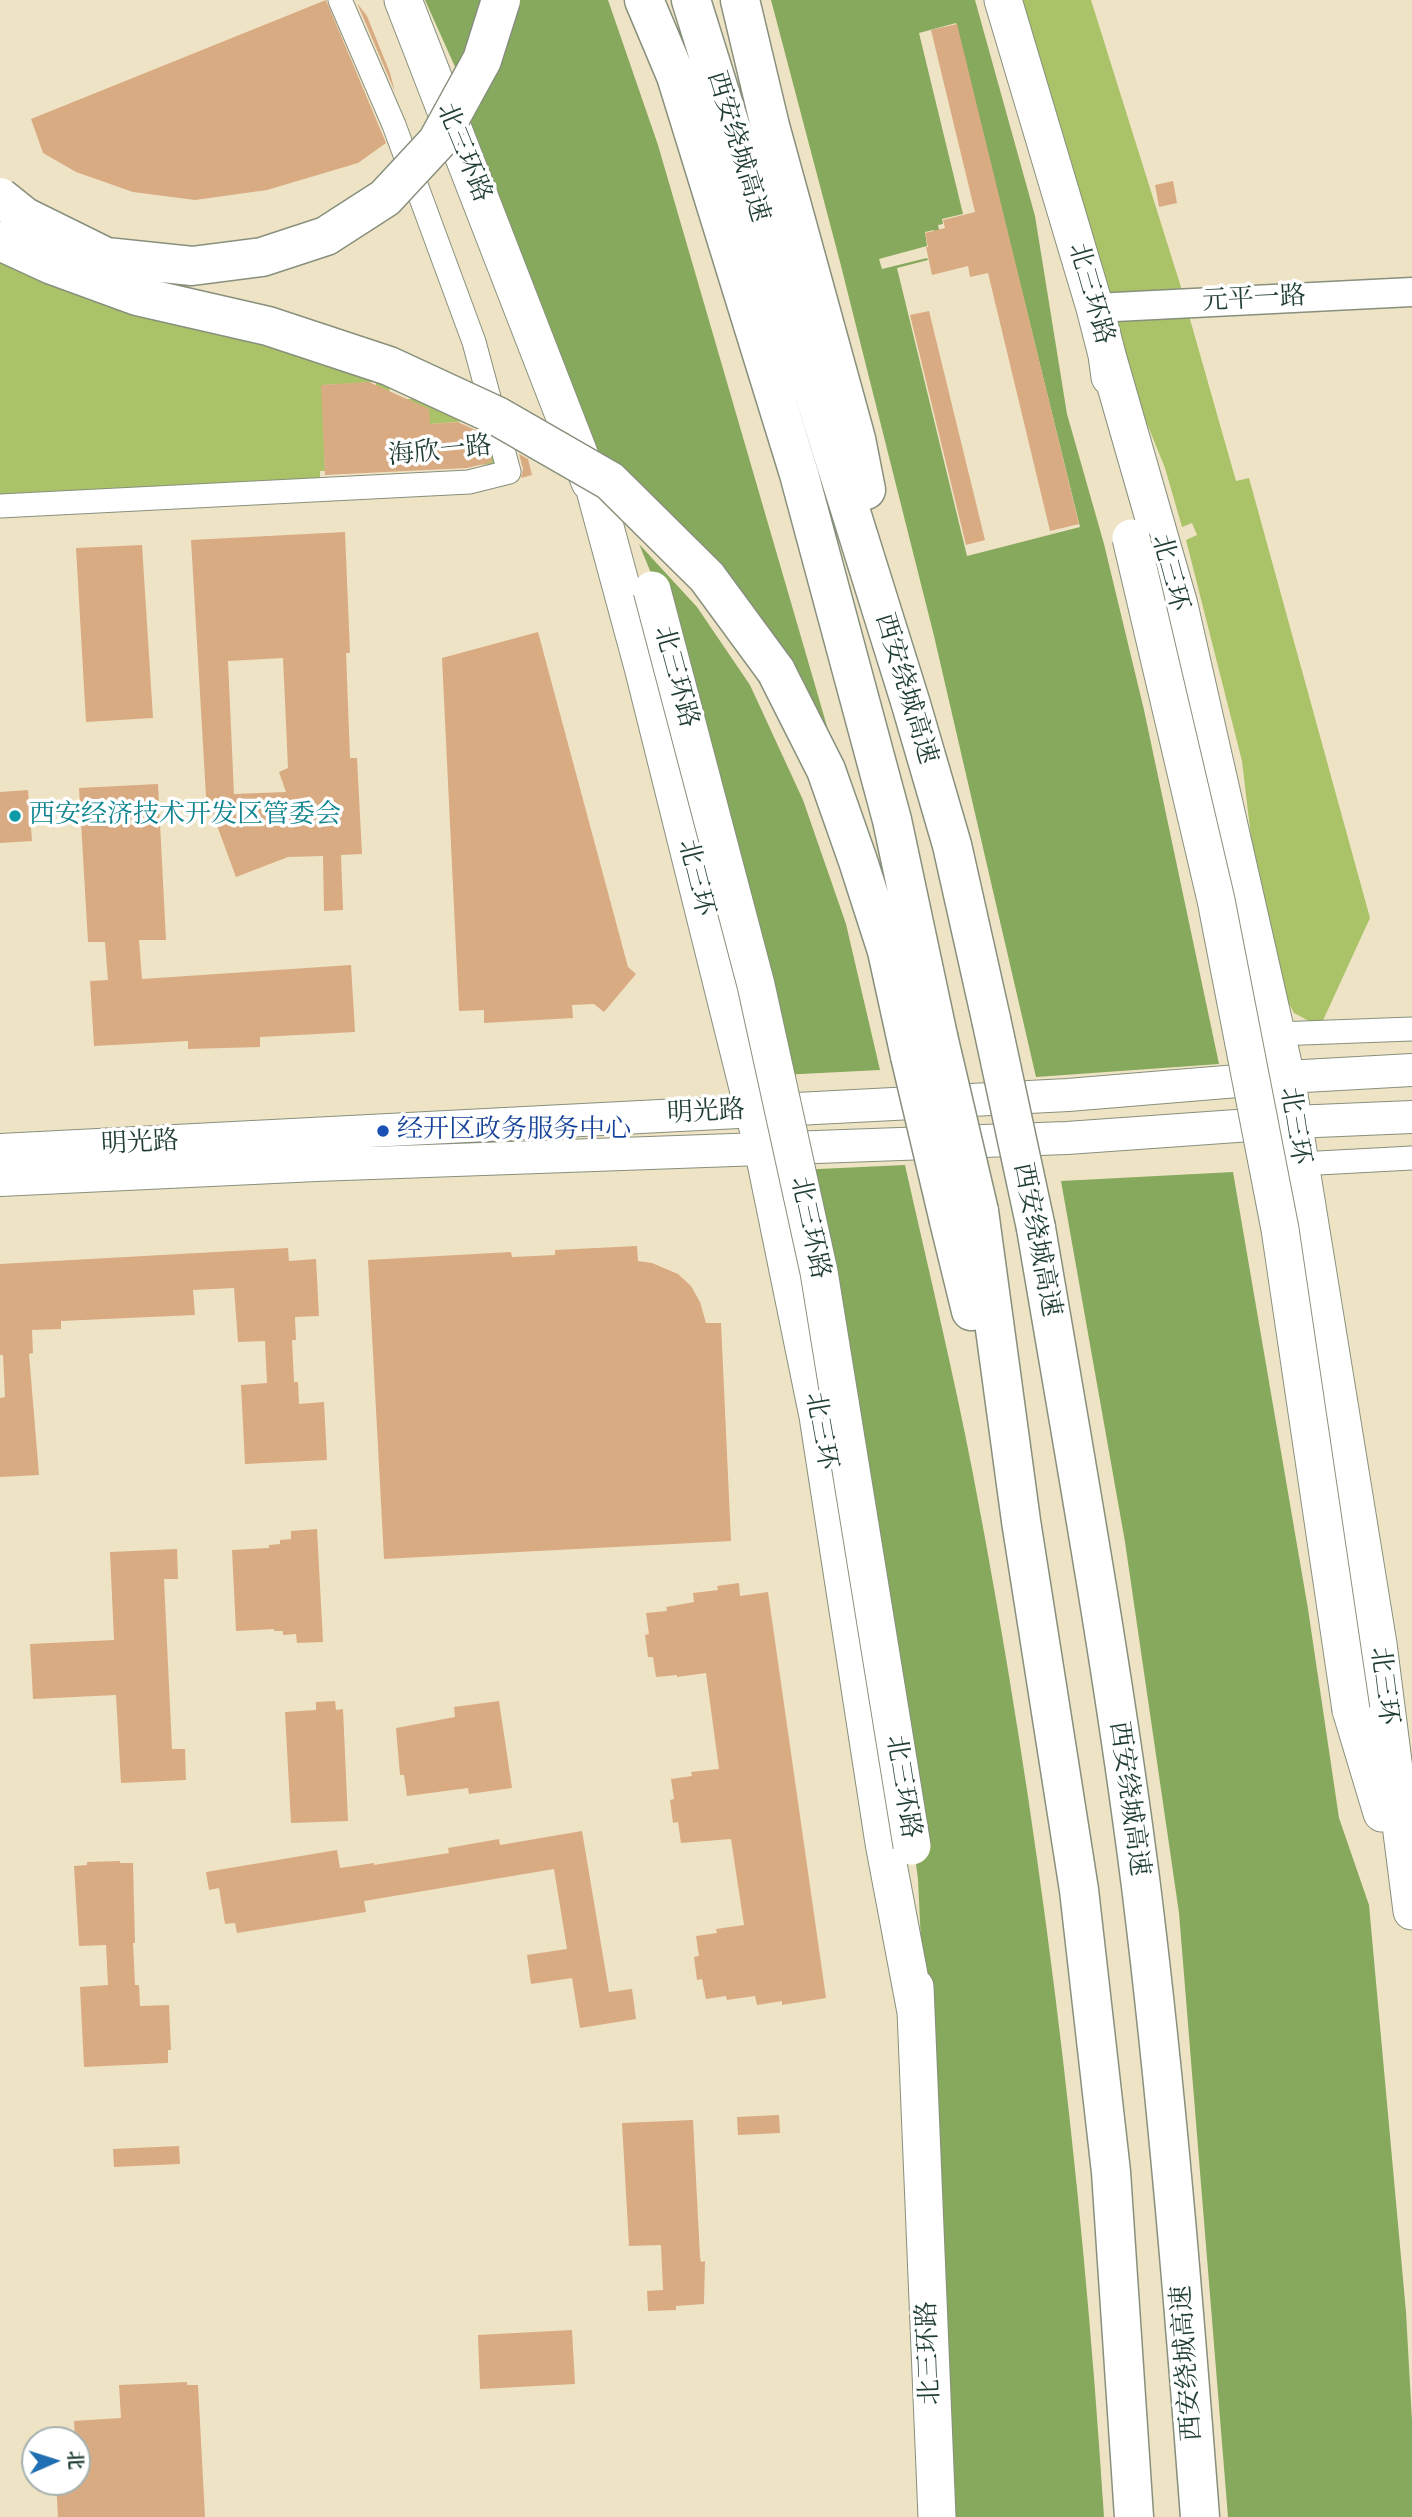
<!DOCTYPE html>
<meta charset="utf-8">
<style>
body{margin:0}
#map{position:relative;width:1412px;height:2517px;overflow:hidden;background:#efe3c5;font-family:"Libre Bodoni","Noto Serif SC",serif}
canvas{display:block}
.north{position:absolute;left:21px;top:2426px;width:70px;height:70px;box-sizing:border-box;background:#fff;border:2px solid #a5b1ae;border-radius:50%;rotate:87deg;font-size:19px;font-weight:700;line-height:28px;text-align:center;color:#1f3d34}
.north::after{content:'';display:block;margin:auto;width:24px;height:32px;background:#1f6fb2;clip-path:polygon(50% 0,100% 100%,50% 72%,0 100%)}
</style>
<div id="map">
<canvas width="1412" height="2517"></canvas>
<div class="north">北</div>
</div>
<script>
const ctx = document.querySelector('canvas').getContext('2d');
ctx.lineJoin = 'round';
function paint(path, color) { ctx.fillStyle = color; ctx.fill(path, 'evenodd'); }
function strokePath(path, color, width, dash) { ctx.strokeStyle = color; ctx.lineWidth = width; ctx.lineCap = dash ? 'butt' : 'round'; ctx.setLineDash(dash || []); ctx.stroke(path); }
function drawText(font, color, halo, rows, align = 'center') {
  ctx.font = font + ' "Libre Bodoni","Noto Serif SC",serif'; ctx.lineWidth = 7; ctx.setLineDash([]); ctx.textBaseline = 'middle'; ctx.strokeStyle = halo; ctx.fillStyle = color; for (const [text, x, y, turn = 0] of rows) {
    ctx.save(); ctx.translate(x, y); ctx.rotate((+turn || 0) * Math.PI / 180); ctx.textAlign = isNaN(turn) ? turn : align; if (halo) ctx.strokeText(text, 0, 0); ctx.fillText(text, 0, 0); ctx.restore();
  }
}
paint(new Path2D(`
 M1015,0H1091L1180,284L1236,481L1249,478L1370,918L1320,1027L1294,1013L1285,996L1251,837L1242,761L1186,540L1197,535L1192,523L1182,527L1165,468L1103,315Z
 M0,247L389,381L390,400L429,398L490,419L396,427L397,448L498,442L502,464L379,468L376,382L322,385L325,471H320V478L0,498Z`), '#aac369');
paint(new Path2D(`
 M425,0H483L482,8L456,69Z
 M513,0H608L658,145L842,778L726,589L579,448L466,118Z
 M771,0H975L1035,216L1067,414L1104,544L1144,710L1219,1064L1036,1077L934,636L840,262ZM956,23L1080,527L967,556L897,268L928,260L927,258L882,269L879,259L927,246L925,232L934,230L937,243L942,242L938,225L943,224L942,219L963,214L919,33Z
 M639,544L697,607L750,685L803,800L846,924L880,1070L781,1075L658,590Z
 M905,1165C928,1268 953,1370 973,1474C1039,1818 1082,2167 1104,2517H948L918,1879L892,1689L797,1170Z
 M1233,1172L1308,1609L1339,1818L1369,1905L1406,2312L1412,2421V2517H1228L1179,1913L1125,1542L1061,1181Z`), '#87a95d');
paint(new Path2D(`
 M326,0L386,143L358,163L267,190L195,200L133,192L76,172L43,153L31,119Z
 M357,3L367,16L390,73L395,92Z
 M957,24L1079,524L1050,531L988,273L970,277L968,266L932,275L926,247H928L925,233L945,228L943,220L975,212L931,30Z
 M1173,181L1177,203L1159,207L1155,185Z
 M929,311L985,540L966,545L910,315Z
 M369,382L429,409L430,424L458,422L484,434L492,462L467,468L325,475L321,385Z
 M519,454L528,459L532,475L521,478L523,469Z
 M345,532L350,653H346L350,758H357L362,854L341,855L343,910L324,911L323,856L288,857L236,877L206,796L191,540ZM283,658L288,768L279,772L286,792L234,794L228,661Z
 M142,545L153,718L86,722L76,548Z
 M538,632L628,967L636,974L604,1012L594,1004L572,1005L573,1018L484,1023V1010L459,1011L442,658Z
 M158,784L166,940H139L142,979L351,965L355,1032L260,1037V1047L188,1049V1041L94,1046L90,981L108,980L105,942H88L79,788Z
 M28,790L32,841L0,843V792Z
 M637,1246L638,1261L652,1263L678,1274L691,1286L700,1302L706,1323H721L731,1541L384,1559L368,1260L511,1252L512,1257L555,1255V1250Z
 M288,1248L289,1261L316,1259L319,1316L295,1317L296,1340H292L294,1382H298L299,1404L324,1402L327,1460L245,1464L241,1385L267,1383L265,1341L238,1342L234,1288L193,1290L195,1315L61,1321V1329L32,1330L33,1353L29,1354L39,1475L0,1477V1398L5,1397L3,1355H0V1264Z
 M317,1529L323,1642L297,1643L296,1634L283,1635V1631H274V1629L236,1631L232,1550L269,1548V1545L280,1544V1540L291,1539V1531Z
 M177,1549L178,1579H164L172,1749H185L186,1780L121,1783L116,1695L33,1699L30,1644L114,1640L110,1552Z
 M739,1583L740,1596L768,1592L826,1998L782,2005V2001L757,2005L755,1996L727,2000L726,1996L706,1999L702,1979L697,1980L694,1957L699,1956L696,1936L717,1933L716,1929L744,1925L731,1839L681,1843L678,1822L673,1823L670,1800L674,1799L671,1779L692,1776L691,1772L719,1769L706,1673L677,1677V1675L656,1677L653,1657H648L645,1635L649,1634L646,1613L667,1611L666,1607L694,1602L693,1593L718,1590L717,1586Z
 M335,1701L336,1710L343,1709L348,1821L291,1823L285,1712L316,1710V1702Z
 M499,1701L512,1788L469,1794L468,1788L407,1796L404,1775H400L396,1728L455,1717L454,1707Z
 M582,1831L609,1992L632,1989L636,2019L580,2028L572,1978L531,1984L527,1955L567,1949L554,1869L364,1901L366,1912L237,1933L235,1923L225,1924L219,1888L209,1890L206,1872L337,1850L340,1868L374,1863V1865L449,1853L448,1848L499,1839L500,1845Z
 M120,1861V1863H133L135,1943H133L135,1985H139L140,2006L169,2005L171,2050H168V2063L84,2067L80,1987L108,1985L106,1945L79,1946L74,1866L87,1865V1862Z
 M779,2115L780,2133L738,2135L737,2117Z
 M693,2120L700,2257L701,2262L705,2261L704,2304L676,2306V2310L648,2311L647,2291L663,2290L661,2245L629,2246L622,2123Z
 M179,2146L180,2164L114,2167L113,2149Z
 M572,2330L575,2384L480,2389L478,2335Z
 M187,2382V2385H198L205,2517H58L56,2482H77V2440H75L74,2421L121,2418L119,2385Z`), '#d9ab83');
const minor = new Path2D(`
 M0,506L469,482L509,472L474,342L394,125L340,0
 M1276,1034L1412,1029
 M1300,1164L1412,1158`);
const tertiary = new Path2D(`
 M1095,308L1412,292`);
const secondary = new Path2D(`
 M0,1150L1068,1095L1286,1077L1412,1070
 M0,1180L316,1165L1067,1138L1293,1122L1412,1117`);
const trunk = new Path2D(`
 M403,0L590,482
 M1003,0L1095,308L1107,355L1110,377
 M1107,355L1179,605L1286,1077L1378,1644L1412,1911
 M595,490L644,671L763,1148L818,1416L884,1843L916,2012
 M1351,1710L1382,1813
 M915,1987L937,2517`);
const motorway = new Path2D(`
 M644,0L676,76L799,474L892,820L938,1036
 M691,0L910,701L952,845L991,1019
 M740,0L770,126L856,439L866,490
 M776,671L826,770L858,861L887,951L910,1056
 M979,1211L1021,1521L1079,1890L1111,2172L1134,2517
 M949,1221L971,1311
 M1036,1228C1073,1447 1113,1666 1141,1886C1167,2096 1184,2306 1200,2517`);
strokePath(minor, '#87907c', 25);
strokePath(tertiary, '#87907c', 31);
strokePath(secondary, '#87907c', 34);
strokePath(trunk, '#87907c', 39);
strokePath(motorway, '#87907c', 41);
strokePath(minor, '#fff', 23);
strokePath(tertiary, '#fff', 28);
strokePath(secondary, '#fff', 32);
strokePath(trunk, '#fff', 37);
strokePath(motorway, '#fff', 38);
const trunkBridge = new Path2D(`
 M1131,538L1216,900L1280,1229L1351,1710
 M652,590L756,985L819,1272L912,1846`);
const motorwayBridge = new Path2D(`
 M0,197L25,217L106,257L192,266L262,257L326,236L385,198L437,142L482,60L501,0
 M0,241L52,265L137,296L268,326L389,366L497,416L610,481L707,577L776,671
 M991,1019L1036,1228
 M938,1036L979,1211
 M910,1056L949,1221`);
strokePath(trunkBridge, '#87907c', 39, []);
strokePath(motorwayBridge, '#87907c', 41, []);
strokePath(trunkBridge, '#fff', 37);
strokePath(motorwayBridge, '#fff', 38);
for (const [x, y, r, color] of [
 [15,816,7,"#0f9aa8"],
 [383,1131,7,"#1a4fb4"]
]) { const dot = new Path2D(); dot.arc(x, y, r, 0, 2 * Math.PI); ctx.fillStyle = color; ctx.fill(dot); strokePath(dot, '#fff', 2.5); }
drawText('26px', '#1f3d34', '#fff', [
 ["西安绕城高速",737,147,73],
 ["北三环路",463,153,68],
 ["北三环路",1090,294,74],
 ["元平一路",1254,300,-3],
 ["海欣一路",440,452,-6],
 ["北三环",1169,573,75],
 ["北三环路",675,677,75],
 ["西安绕城高速",905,689,73],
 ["北三环",695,878,76],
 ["明光路",706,1113,-3],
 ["北三环",1294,1126,81],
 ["明光路",140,1144,-3],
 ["北三环路",809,1228,78],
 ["西安绕城高速",1036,1240,79],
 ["北三环",820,1431,80],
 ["北三环",1383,1686,83],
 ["北三环路",902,1787,81],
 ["西安绕城高速",1128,1799,82],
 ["北三环路",930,2353,-92],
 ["西安绕城高速",1188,2363,-94]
]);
drawText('26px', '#0d838f', '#fff', [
 ["西安经济技术开发区管委会",29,816]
], 'left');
drawText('26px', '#164399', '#fff', [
 ["经开区政务服务中心",397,1131]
], 'left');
</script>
